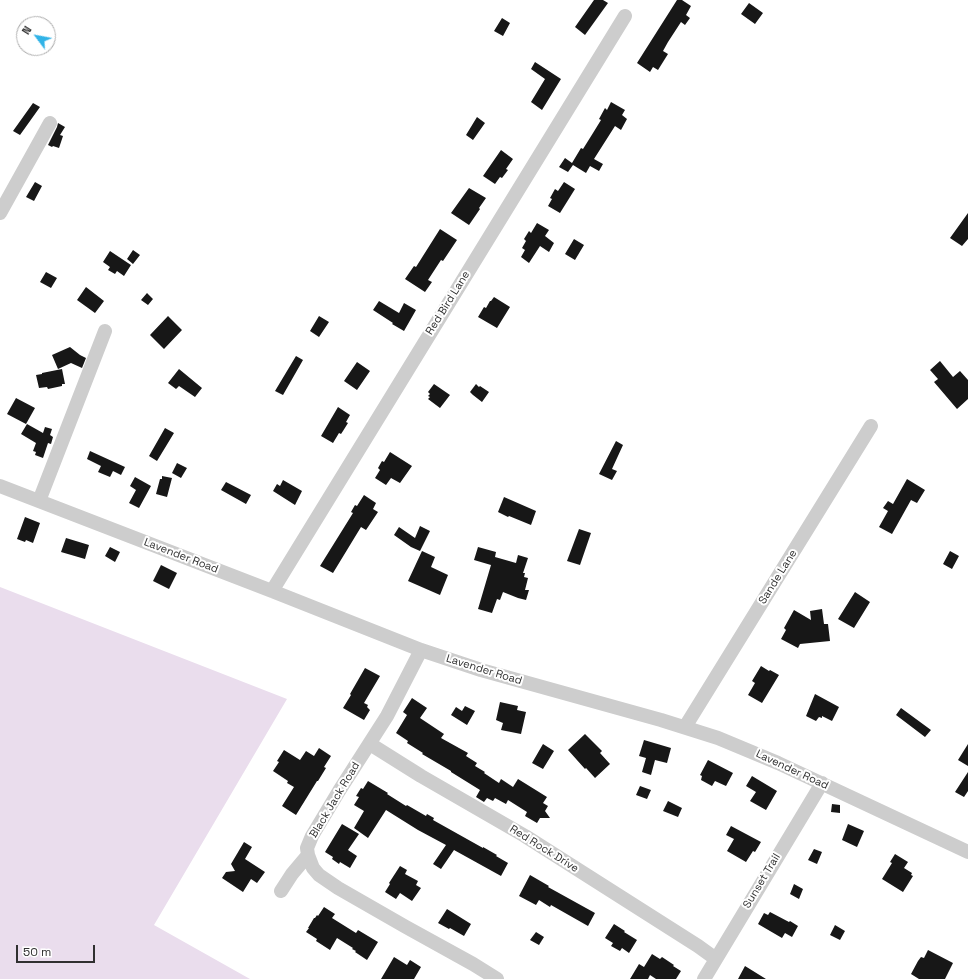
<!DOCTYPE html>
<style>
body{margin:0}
#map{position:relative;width:968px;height:979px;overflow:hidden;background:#fff;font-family:"Space Grotesk",sans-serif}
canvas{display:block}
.north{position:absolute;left:16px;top:16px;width:40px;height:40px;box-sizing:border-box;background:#fff;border:1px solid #acacac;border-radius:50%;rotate:302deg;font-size:11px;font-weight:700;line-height:16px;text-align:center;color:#303030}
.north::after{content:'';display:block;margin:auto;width:14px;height:18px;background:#31b3e7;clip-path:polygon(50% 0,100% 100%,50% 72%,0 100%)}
.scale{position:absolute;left:16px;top:945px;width:79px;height:18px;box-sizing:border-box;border:2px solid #303030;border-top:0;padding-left:5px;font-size:12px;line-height:14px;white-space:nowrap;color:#303030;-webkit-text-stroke:3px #fff;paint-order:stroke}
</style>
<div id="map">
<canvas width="968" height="979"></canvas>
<div class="north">N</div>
<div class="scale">50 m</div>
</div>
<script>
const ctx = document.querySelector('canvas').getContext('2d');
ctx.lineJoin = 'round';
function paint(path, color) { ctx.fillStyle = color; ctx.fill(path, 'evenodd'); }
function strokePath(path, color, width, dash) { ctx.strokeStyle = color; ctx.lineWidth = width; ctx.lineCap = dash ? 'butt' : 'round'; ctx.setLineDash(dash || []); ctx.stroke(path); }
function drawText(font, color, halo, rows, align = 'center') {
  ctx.font = font + ' "Space Grotesk",sans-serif'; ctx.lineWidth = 4; ctx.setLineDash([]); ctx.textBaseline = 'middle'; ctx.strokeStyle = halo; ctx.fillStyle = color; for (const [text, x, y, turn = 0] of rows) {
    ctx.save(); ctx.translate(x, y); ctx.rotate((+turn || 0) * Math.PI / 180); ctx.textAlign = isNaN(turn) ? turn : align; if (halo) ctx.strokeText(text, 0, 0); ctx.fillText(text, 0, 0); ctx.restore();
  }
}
paint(new Path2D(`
 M0,587L287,699L154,925L250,979H0Z`), '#eadded');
paint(new Path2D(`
 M594,0H603L608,3L585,35L575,27Z
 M677,0H682L691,6L686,15L690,18L685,25L681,22L668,42L663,51L668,54L658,70L653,67L650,72L637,63Z
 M749,3L763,13L755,24L741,14Z
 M502,18L510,23L503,36L494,31Z
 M535,62L561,79L542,110L531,102L545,79L531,69Z
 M611,102L625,110L622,115L627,119L621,130L615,126L594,159L603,164L599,171L590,166L586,173L573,165L568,172L559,167L565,158L572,163L581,148L583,149L593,133L601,120L599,119L605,108L607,110Z
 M33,103L40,107L20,135L13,131Z
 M477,117L485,123L473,140L466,135Z
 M58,123L65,127L60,135L63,136L59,148L53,146L52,147L48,145L57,127Z
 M501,150L513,159L506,169L508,170L502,178L500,177L495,184L483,176Z
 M35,182L42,186L34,201L26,197Z
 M564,182L575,189L560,213L548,206L552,199L550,198L555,189L558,191Z
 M469,188L486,198L479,208L480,209L469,225L451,213Z
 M968,213V239L962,246L950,238Z
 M537,223L549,230L545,236L554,243L549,252L540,246L529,263L521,257L525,250L522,248L526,241L524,239L529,231L531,233Z
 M440,229L457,240L443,261L441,260L428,280L432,282L425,292L405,279L414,266L416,267Z
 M574,239L584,245L575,260L565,254Z
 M133,250L140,255L133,264L127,259Z
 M110,251L131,265L124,276L117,271L115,274L108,270L110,267L103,262Z
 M46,272L57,278L51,288L40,282Z
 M86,287L104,301L95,313L77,300Z
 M147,293L153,299L148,305L141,300Z
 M494,297L510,307L497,328L478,317L484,307L486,308L490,301H491Z
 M379,301L399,313L404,303L416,310L404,331L392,324L393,323L373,310Z
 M168,316L182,330L164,349L150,335Z
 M319,316L329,322L319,337L310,331Z
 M70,347L80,355L86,358L82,368L71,363L58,369L52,355Z
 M296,356L303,360L283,395L275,391Z
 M940,361L953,377L960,371L968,380V399L957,409L934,382L938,379L930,370Z
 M357,362L370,371L357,390L344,381Z
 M62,369L65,384H62V386L48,389L47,387L39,388L36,375L42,374V373Z
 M179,369L202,388L195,397L179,386L176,389L168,383Z
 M434,384L450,395L440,408L428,399L430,397L428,396L430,394L428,392Z
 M476,384L479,387L480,386L489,392L482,402L473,395L470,392Z
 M16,398L35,408L26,424L7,414Z
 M338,407L350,415L346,422L348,423L343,431L341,434L339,433L333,443L321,436Z
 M27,424L43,433L45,427L52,429L50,435L53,437L51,444L48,443L43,458L35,455L36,452L33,451L36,443L21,434Z
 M165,428L174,433L157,461L149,456Z
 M616,441L623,445L612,469L617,471L612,480L599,474Z
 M90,451L125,467L121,475L113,471L110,477L98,472L101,466L87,459Z
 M390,452L412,466L400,483L391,478L386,485L375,478L380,470L378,468L382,461L384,462Z
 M177,463L187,468L181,478L172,473Z
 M162,476L172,478L167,497L156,494L160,479H162Z
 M135,477L151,486L139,508L129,503L136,490L130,486Z
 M907,479L925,490L917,503L911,500L892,534L879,527L888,511L883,508L888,501L893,504Z
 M283,480L302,491L295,505L273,491L277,484L280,486Z
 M226,482L251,495L246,504L221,490Z
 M364,495L376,503L373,509L378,512L366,530L361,527L333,573L320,566L353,513L351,512L355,505L357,506Z
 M504,497L536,511L531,525L509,516L508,517L498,512Z
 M25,517L40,523L33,543L26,540L25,542L17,539Z
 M420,526L430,531L420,551L411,547L394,535L399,527L415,538Z
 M579,529L591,533L580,565L567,561Z
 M66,538L89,545L85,559L61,552Z
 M110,547L120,552L115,562L105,556Z
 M478,547L496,552L495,557L516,563L518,555L528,558L523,573H525L524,577L528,578L525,590H529L526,600L518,598L503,592L500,600L497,599L492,613L478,609L491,565L474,560Z
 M422,551L435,557L431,567L448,575L440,595L408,581Z
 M950,551L959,556L952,569L943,564Z
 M161,565L177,573L169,589L153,581Z
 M855,592L870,602L854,628L838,619Z
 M822,609L824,624H828L830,641L800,644L798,648L781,639L786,630L784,628L794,610L811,620L810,611Z
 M761,666L769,671L770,670L779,675L762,703L748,695L755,683L752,681Z
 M365,668L380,676L364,703L368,705L367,707L370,710L364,720L343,708L351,695L350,694Z
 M815,694L839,707L832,721L822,716V718L819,717L816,721L806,716Z
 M412,698L427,708L420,718L444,734L441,738L468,753L466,756L477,763L475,766L485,772L484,773L499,783L501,779L513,787L518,779L547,797L543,803L548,806L545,811L550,818H540L537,823L525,816L527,812L508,800L506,804L495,798L493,801L487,798L484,802L476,797L480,790L451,772V771L422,754L423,753L407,743L408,741L396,733L407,715L403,712Z
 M500,702L518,706L517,710L526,712L521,734L501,730L503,723L496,720Z
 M465,706L475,711L467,725L451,715L456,707L462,711Z
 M901,708L931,730L925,737L896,715Z
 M585,734L602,751L600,753L610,764L595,778L586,768L585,769L568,750Z
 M644,740L671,748L667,763L655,760L651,775L642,772L646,758L639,756Z
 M543,744L554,751L543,769L532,763Z
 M968,744V766L958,760Z
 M319,748L331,756L324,767L326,768L318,781H317L296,815L282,806L294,787L287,783L288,781L273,771L279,762L277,761L284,750L300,760L306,751L314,756Z
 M708,760L733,773L726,786L715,781L712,786L701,780L702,776L700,775Z
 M968,772V791L964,797L955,792Z
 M752,776L777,791L766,810L750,801L756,792L746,786Z
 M368,781L388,793L387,794L406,806L407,805L426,816L427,814L434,818L433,820L483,848V847L497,855L496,856L508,863L501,876L454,850L441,869L433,864L446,845L418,830L386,810L368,838L354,828L364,811L354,805L359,797L356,796L361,788L363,789Z
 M640,786L651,790L647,799L636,795Z
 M668,801L682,808L678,817L663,811Z
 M832,804L840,805V813L831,812Z
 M342,824L359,834L348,850L357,856L350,868L340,862L339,864L332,859L333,857L325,852Z
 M848,824L864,831L857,847L842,840Z
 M731,826L761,842L755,852L753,851L746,862L727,851L734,839L726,835Z
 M244,842L252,847L245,859L265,872L257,883L251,879L243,892L222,878L226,872L235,871L231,864Z
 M814,849L822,852L817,864L808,860Z
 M895,854L908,862L904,868L912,873L911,875L913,876L903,892L882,879L892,863L890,862Z
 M400,866L407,870L405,874L418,881L416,885L421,888L412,901L400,893L396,899L385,892L390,884L389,883Z
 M530,875L549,886L548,887L595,913L588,926L551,905L550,907L539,900L536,905L519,896Z
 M794,884L803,889L799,899L790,894Z
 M324,907L335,914L332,918L356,933L358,930L378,942L367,960L355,952L356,951L352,949L353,948L337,938L330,950L316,941L317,939L306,932L309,928H308L314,918H315L317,915L318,916Z
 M447,909L471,924L464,936L450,928L449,929L438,923Z
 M770,912L789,922L790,921L798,926L792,937L785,933L782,938L758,924L764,913L768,915Z
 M614,924L625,931L624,932L637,940L629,953L622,948L620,951L611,946L613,943L605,938Z
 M835,925L845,931L840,940L830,935Z
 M536,932L544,937L539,945L530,940Z
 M928,950L953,963L945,979H919L911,974L918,961L921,957L924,958Z
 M652,954L660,959L662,957L674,965L673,966L681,971L676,979H656L650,975L648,979H630L639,964L644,967Z
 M394,957L407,965L410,960L421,967L414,979H381Z
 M745,966L766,979H738Z`), '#171717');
strokePath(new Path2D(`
 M0,213L50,123
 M0,486L272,591L421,650L481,670L661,720L718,738L778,763L968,852
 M39,501L105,331
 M272,591L625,16
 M421,650L387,716L339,791L312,836L307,848L308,855L313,868L319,875L338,888L406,927L473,964L497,979
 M685,727L871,426
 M370,744L421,776L525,836L698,946L716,959
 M281,891L292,874L308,855
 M704,979L822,783`), '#cdcdcd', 14);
drawText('11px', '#303030', '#fff', [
 ["Red Bird Lane",448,303,-58],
 ["Lavender Road",181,556,21],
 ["Sande Lane",778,577,-58],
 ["Lavender Road",484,670,17],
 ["Lavender Road",792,770,25],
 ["Black Jack Road",335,800,-59],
 ["Red Rock Drive",544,849,32],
 ["Sunset Trail",762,881,-59]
]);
</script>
